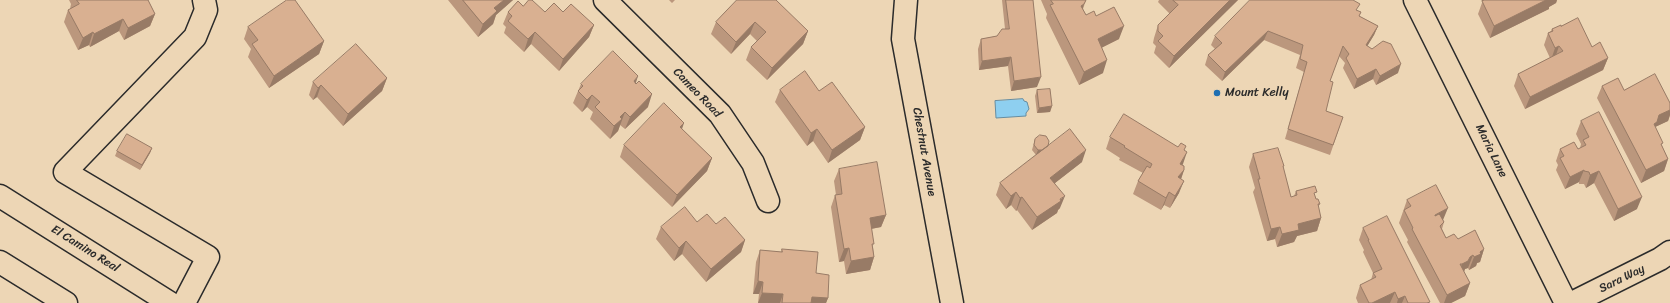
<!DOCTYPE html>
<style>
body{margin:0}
canvas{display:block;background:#edd6b5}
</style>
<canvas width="1670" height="303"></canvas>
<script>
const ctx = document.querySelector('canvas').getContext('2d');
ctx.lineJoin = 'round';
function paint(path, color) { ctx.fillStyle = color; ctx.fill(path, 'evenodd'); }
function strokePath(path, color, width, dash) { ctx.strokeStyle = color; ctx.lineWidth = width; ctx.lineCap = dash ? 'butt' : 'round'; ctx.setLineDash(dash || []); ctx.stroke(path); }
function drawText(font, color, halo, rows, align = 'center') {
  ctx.font = font + ' Sriracha,sans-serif'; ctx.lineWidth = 3; ctx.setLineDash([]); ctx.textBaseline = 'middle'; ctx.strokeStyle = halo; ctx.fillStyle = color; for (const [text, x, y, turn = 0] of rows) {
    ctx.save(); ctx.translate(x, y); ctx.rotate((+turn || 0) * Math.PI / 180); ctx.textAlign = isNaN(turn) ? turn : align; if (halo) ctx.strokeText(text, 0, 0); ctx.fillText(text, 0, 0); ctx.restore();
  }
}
const water = new Path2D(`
 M1023,99L1024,101L1027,102L1029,109L1026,113V116L996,118L995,101Z`);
paint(water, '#8ecff0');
strokePath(water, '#668da1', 1);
const minor = new Path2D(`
 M605,0L720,114L753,163L768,201
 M1415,0L1566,303
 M184,303L208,257L65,172L195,37L206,10L204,0
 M1572,303L1660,259L1670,252`);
const major = new Path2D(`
 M906,0L903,39L952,303
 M0,196L170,303
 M0,262L66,303`);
strokePath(minor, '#2b2b2b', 25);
strokePath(major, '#2b2b2b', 25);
strokePath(minor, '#edd6b5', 22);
strokePath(major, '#edd6b5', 22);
paint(new Path2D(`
 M69,0H148L155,14L150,26L124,40L119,31L90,47L89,45L78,50L64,22L68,10L70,9L71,4Z
 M448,0H513L496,15L493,24L478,37Z
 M669,0H675L672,3Z
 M737,0L808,31L803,44L767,80L746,60L751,47L757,41L750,34L731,54L711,34L716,22Z
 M1002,0H1033L1037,87L1011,91L1008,66L979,70L978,49L981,39L997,36L1005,29Z
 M1041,0H1086L1083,9L1086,15L1096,16L1119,39L1101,48L1103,73L1079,85L1046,18L1047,14Z
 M1159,0H1238L1169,68L1154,53L1156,46L1153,43L1154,38L1158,25L1170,14L1158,2Z
 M1483,0H1557L1556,3L1549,7V9L1490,38L1478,14Z
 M523,6L545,12H563L594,25L589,37L559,71L531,44L524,52L504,33L506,27L503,24L508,12Z
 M1357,11L1361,12L1359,16L1378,26L1374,35L1367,46L1398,73L1376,85L1373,79L1354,89L1343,68L1345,63L1339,56L1330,81L1326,111L1343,117L1330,155L1285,139L1304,72L1296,68L1300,55L1264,40L1222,81L1205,65L1208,55L1215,49L1211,45L1215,36Z
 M1561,26L1592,47L1608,58L1603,70L1525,109L1514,86L1518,74L1550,58L1544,45L1548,33L1551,31L1552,29Z
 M248,27L324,41L319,54L269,88L248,57L251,49L244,39Z
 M387,78L382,91L343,126L317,97L313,100L309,95L313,82Z
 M636,83L648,107L625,129L620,125L618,131L610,139L590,119L593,112L587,107L582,112L573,103L581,84Z
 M1602,86L1624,90L1670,103V115L1668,121L1655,127L1662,146L1668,159L1664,171L1641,183L1597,98Z
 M780,90L819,91L865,127L860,140L828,163L813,141L807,146L775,102Z
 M1037,90L1052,106L1050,112L1037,113L1035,96Z
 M1581,121L1637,209L1614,221L1594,183L1586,188L1584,184H1579V182L1565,189L1556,170L1558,165L1556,161L1560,149H1578L1580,148L1581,144L1576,134Z
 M682,129L712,158L707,171L672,207L620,157L624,145Z
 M1110,137L1178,147L1185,151L1182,165L1184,170L1181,179L1179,193L1170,208L1164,205L1161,210L1133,194L1138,181L1143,173L1119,160L1120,158L1106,149Z
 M1035,139L1048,146L1082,162L1055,183L1060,208L1058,210L1057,213L1032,230L1017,210L1016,211L1011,205L1006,209L996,195L1000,183L1036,155L1032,150Z
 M152,148L150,153L140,170L115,156L117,151Z
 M1253,154L1283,168L1291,197L1294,196L1296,191L1315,196L1316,199L1320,204L1318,207L1321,218L1317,231L1297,236L1294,242L1277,247L1275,239L1267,241L1253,192L1255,188L1249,167Z
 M839,169L886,215L881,227L871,229L873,247L874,257L870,270L846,274L844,261L839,262L831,207L835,195H836L834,181Z
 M1407,200L1443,220L1444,222L1442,229L1446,238L1458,239L1484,249L1480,262L1477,263L1476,266L1469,270L1468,268L1465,269L1464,272L1470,283L1465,296L1451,303H1440L1407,242L1408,240L1399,223Z
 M697,222L716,224L745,240L741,252L706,282L682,254L674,261L656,239L661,227Z
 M1363,228L1429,303H1358L1356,298L1360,285L1371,280L1373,273L1363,252L1364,250L1359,240Z
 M782,249L816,273L828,298L826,303H758L759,294H753L756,262L760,250L781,252Z`), '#bb977d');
paint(new Path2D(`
 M504,0H513L496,15L493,24L478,37L483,24L494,8Z
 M1230,0H1238L1169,68L1174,56Z
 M1546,0H1557L1556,3L1549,7V9L1490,38L1494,26Z
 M1084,4L1080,17L1081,6Z
 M155,14L150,26L124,40L128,28Z
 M123,19L119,31L90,47L94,34Z
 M755,22L750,34L731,54L736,42Z
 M594,25L589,37L559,71L563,59Z
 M1124,26L1119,39L1093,52L1098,39Z
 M1378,26L1374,35L1362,55L1366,45Z
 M808,31L803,44L767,80L772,68Z
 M1268,31L1264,40L1222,81L1225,72Z
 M93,32L89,45L78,50L83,38Z
 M535,32L531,44L524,52L528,39Z
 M324,41L319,54L269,88L274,76Z
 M1559,46L1555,58L1551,60L1555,48Z
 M1011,57L1008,66L979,70L982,61Z
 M1608,58L1603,70L1525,109L1530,97Z
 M1107,60L1103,73L1079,85L1084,72Z
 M1401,64L1398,73L1376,85L1380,76Z
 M1376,69L1373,79L1354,89L1357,79Z
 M638,76L634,89V81Z
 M1041,77L1037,87L1011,91L1014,81Z
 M387,78L382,91L343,126L348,114Z
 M321,85L317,97L313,100L318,88Z
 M652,94L648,107L625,129L630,117Z
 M592,95L587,107L582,112L587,100Z
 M1052,106L1050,112L1037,113L1039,108Z
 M1670,110V115L1668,121L1655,127L1654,124L1659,115Z
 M625,112L618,131L610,139L614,126L620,117Z
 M684,123L680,135V127Z
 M865,127L860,140L828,163L832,150Z
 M817,129L813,141L807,146L811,133Z
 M152,148L150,153L140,170L142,165Z
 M1038,150L1044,151L1036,155Z
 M1086,150L1082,162L1046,190L1050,178Z
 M1187,152L1183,164L1176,177L1180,164Z
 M712,158L707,171L672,207L677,195Z
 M1668,159L1664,171L1641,183L1646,170Z
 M1184,170L1180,182L1178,177Z
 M1584,170L1579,182L1565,189L1570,177Z
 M1599,171L1594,183L1586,188L1590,175Z
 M1184,181L1179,193L1170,208L1175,196Z
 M1016,192L1011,205L1006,209L1011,196Z
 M1169,192L1164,205L1161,210L1166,198Z
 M1065,196L1060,208L1058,210L1057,213L1032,230L1037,217Z
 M1022,197L1017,210L1016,211L1020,198Z
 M1642,197L1637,209L1614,221L1618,209Z
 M1448,208L1443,220L1430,227L1435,215Z
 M886,215L881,227L865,230L870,218Z
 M1321,218L1317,231L1297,236L1294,242L1277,247L1282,234L1298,224Z
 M1280,227L1275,239L1267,241L1271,229Z
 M745,240L741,252L706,282L711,269Z
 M686,241L682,254L674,261L679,248Z
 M849,248L844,261L839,262L844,249Z
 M1484,249L1480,262L1477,263L1476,266L1469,270L1474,257L1480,252Z
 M1473,255L1468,268L1465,269L1463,274L1457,277L1462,264L1470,257Z
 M874,257L870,270L846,274L851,261Z
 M758,281L763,282L759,294H753Z
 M1470,283L1465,296L1451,303H1444L1447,295Z
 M1395,292L1390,303H1372Z
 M762,293L783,294L780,303H758Z
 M1405,296L1402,303H1397L1398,299Z
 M812,297L828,298L826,303H810Z`), '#987b66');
const building = new Path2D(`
 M77,0H148L155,14L128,28L123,19L94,34L93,32L83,38L68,10L79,4Z
 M287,0H295L324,41L274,76L252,44L258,40L248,27Z
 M463,0H504L494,8L497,11L483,24Z
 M529,0H532L545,12L554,3L563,12L571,4L594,25L563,59L535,32L528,39L508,21L512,16L508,12L518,1L523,6Z
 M737,0H776L808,31L772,68L751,47L766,32L755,22L736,42L716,22Z
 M1006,0H1033L1041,77L1014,81L1011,57L982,61L981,39L997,36L1002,29H1009Z
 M1051,0H1086L1084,4L1081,6L1086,15L1094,11L1096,16L1114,7L1124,26L1098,39L1107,60L1084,72L1050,5L1053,4Z
 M1173,0H1230L1174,56L1158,41L1163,36L1158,31V25L1178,5Z
 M1250,0H1353L1360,4L1356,10L1361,12L1359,16L1378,26L1366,45L1372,49L1383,41L1391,44L1401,64L1380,76L1376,69L1357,79L1346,58L1349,54L1343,46L1330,81L1333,82L1326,111L1343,117L1333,145L1288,129L1307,62L1300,59L1303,45L1268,31L1225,72L1208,55L1222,43L1215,36Z
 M1485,0H1546L1494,26L1482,1Z
 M1578,18L1592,47L1600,42L1608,58L1530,97L1518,74L1563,51L1559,46L1555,48L1548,33L1553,31L1552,29L1561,25V26Z
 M356,44L387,78L348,114L321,85L318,88L313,82Z
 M613,51L638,76L634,81L636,84L639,81L652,94L630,117L625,112L620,117L622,119L614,126L595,107L600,102L592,95L587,100L578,91L583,86L581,84Z
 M805,71L819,91L832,82L865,127L832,150L817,129L811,133L780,90Z
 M1655,74L1670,103V110L1659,115L1657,122L1654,124L1663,143L1661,144L1668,159L1646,170L1602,86L1618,78L1624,90Z
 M1050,89L1052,106L1039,108L1037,90Z
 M664,103L684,123L680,127L712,158L677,195L624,145Z
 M1599,112L1642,197L1618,209L1599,171L1590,175L1589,172L1584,171V170L1570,177L1560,158L1564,156L1560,149L1574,142L1578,149L1586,145L1583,140L1589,137L1581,121Z
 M1124,114L1178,147L1181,143L1186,146L1184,150L1187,152L1180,164L1184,166V170L1178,177L1184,181L1175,196L1169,192L1166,198L1138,181L1147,166L1150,168L1152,164L1124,147L1125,146L1110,137Z
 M1070,129L1086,150L1050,178L1065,196L1060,199L1061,201L1037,217L1022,197L1020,198L1016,192L1011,196L1000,183Z
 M127,134L152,148L142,165L117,151Z
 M1040,135L1046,136L1049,141L1048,146L1042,150H1038L1034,145L1035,139Z
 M1278,148L1284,166H1283L1291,197L1297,195L1296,191L1315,186L1317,192L1314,193L1316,199H1318L1320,204H1318L1321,218L1298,224L1299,230L1282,234L1280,227L1271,229L1258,179H1260L1253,154Z
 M877,162L886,215L870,218L874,244H872L874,257L851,261L849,248L844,249L835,195L842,194L839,169Z
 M1436,185L1448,208L1435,215V216L1439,214L1440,215L1444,222L1440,226L1446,238L1454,234L1458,239L1475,230L1484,249L1480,252L1481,254L1474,257L1473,255L1470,257L1468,261L1462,264H1460L1470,283L1447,295L1412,229L1413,228L1404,210L1411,206L1407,200Z
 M685,207L697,222L707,214L716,224L725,217L745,240L711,269L686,241L679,248L661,227Z
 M1387,216L1430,302L1427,303H1408L1405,296L1398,299L1395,292L1372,303H1369L1360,285L1376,277L1373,273L1382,269L1368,240H1369L1363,228Z
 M782,249L818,252L816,273L829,275L828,298L812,297L811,303H782L783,294L762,293L763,282L758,281L760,250L782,252Z`);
paint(building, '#d9b091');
strokePath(building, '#987b66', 1);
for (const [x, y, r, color] of [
 [1217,93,4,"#1f6fb2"]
]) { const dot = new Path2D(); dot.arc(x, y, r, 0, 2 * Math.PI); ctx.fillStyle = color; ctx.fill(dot); strokePath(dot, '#edd6b5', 1.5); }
drawText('12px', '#2b2b2b', '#edd6b5', [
 ["Cameo Road",697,93,46],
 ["Maria Lane",1491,151,64],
 ["Chestnut Avenue",924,152,80],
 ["El Camino Real",85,249,32],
 ["Sara Way",1622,279,-26]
]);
drawText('12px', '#2b2b2b', '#edd6b5', [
 ["Mount Kelly",1225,93]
], 'left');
</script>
